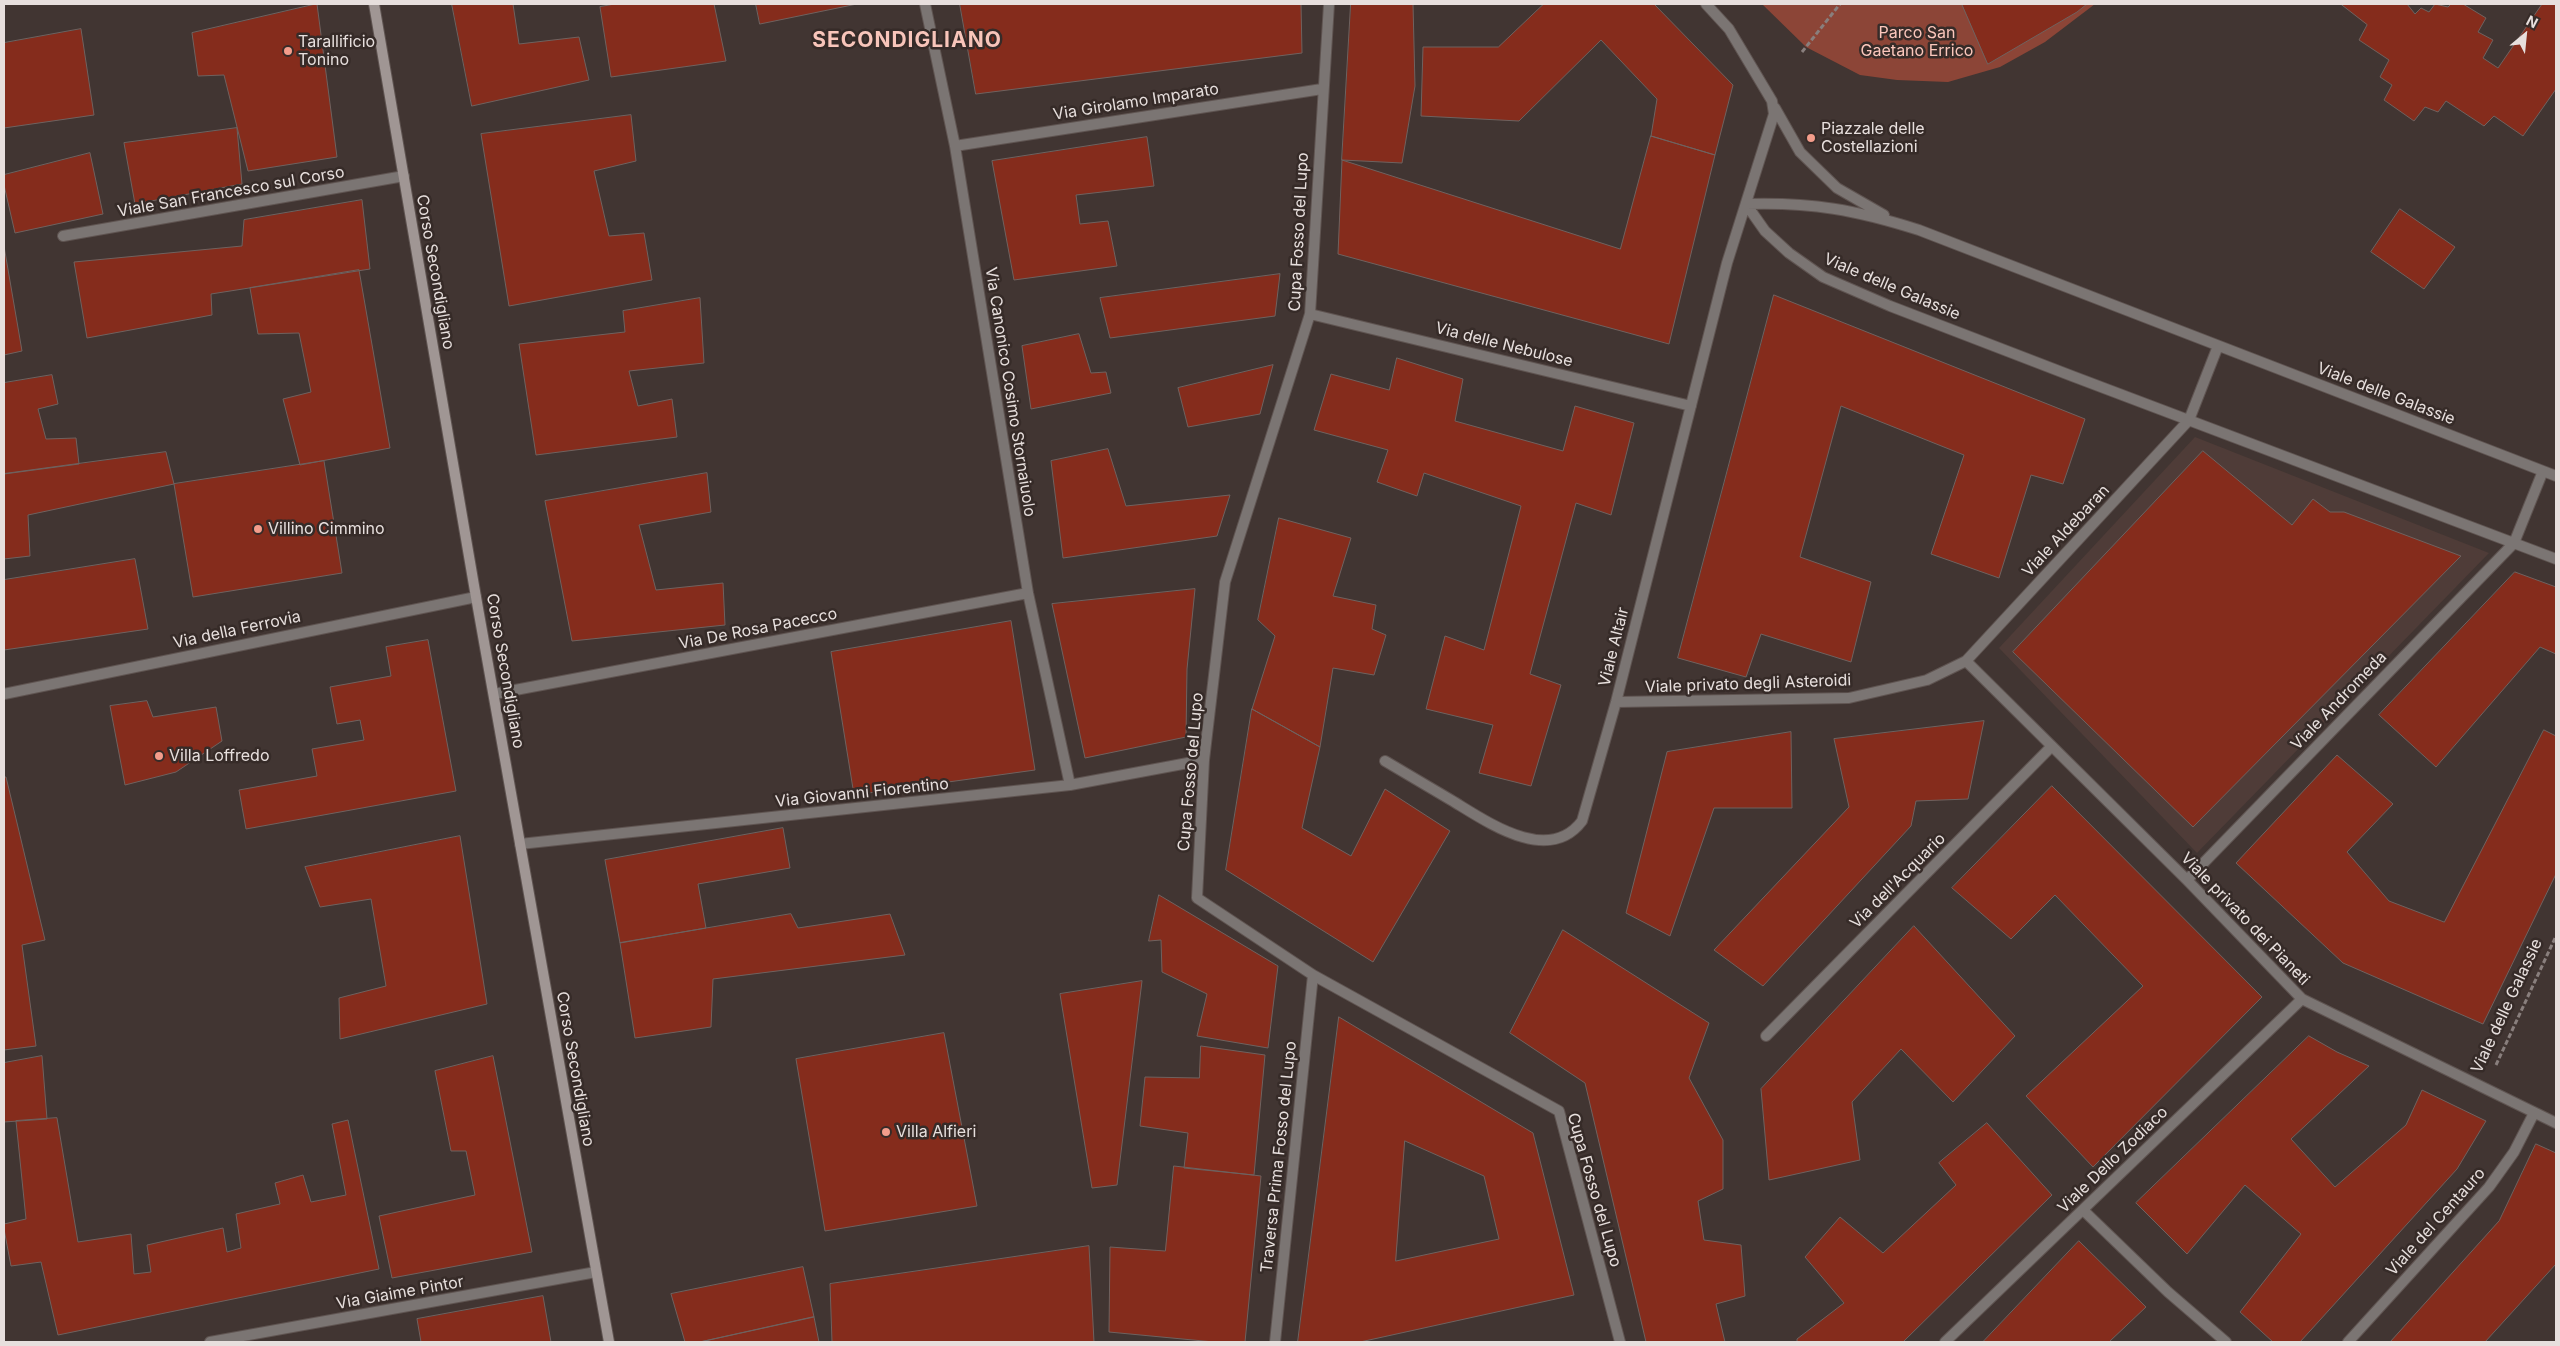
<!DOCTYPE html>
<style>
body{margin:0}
#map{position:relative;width:2560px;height:1346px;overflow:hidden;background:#413532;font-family:Inter,sans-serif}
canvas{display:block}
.frame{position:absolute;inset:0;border:5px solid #e7dfdd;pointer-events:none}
.north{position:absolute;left:2500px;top:10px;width:50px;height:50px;-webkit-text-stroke:4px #362b28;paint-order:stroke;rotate:28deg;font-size:14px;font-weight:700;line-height:20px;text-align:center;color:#e7dfdd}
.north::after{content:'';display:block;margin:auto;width:18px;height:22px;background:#e7dfdd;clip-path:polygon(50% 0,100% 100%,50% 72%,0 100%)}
</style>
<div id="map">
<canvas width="2560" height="1346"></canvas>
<div class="frame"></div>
<div class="north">N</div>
</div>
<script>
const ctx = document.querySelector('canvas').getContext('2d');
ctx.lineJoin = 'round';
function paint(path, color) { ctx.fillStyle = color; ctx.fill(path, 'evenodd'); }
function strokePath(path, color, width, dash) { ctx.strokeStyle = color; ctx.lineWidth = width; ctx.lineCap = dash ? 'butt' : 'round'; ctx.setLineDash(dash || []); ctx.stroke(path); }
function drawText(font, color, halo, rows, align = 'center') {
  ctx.font = font + ' Inter,sans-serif'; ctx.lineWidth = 5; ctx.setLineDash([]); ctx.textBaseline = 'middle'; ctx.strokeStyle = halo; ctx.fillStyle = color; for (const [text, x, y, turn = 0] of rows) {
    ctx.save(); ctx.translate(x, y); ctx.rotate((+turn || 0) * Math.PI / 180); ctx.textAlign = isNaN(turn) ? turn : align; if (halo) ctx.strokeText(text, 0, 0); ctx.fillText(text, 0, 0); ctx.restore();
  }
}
paint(new Path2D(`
 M2195,437L2489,553L2197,853L1999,648Z`), '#4f3c38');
paint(new Path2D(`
 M1762,4H2095L2045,42L2000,67L1948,82L1897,80L1860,75L1806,47Z`), '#8c4537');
const building = new Path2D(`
 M317,4L337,157L248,171L224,75L198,76L192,33Z
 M452,4H513L519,44L579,37L589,80L472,106Z
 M615,4H714L726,61L611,77L600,7Z
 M756,4H857L760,24Z
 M960,4H1301L1302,53L976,94Z
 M1351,4H1413L1415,86L1402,163L1342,160Z
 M1544,4H1654L1733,85L1715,155L1651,136L1657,99L1601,40L1519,121L1421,116L1423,47H1498Z
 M1962,4H2087L2077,12L1988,64Z
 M2341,4H2407L2415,14L2421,8L2429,12L2435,4L2448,7L2451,4H2463L2486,18L2478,32L2493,40L2483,58L2498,68L2542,4H2556V89L2523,136L2494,116L2484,126L2446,101L2438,112L2425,107L2414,121L2384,100L2392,85L2380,77L2389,60L2359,40L2367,25Z
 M81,29L94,115L4,128V43Z
 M631,115L636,161L594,171L609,236L644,233L652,280L509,306L481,134Z
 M237,128L242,184L135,204L124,143Z
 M1651,136L1715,155L1669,344L1338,254L1342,160L1620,249Z
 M1147,137L1154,186L1076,195L1080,224L1108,221L1117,266L1014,280L992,161Z
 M90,153L103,214L15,233L4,185V175Z
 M362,200L370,269L211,294L212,315L87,338L74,262L242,246L244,220Z
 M2400,209L2455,247L2424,289L2371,252Z
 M4,246L22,351L4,355Z
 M359,270L390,448L300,465L283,399L311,392L299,333L258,334L250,288Z
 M1280,274L1275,316L1110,338L1100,298Z
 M1774,295L2085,419L2063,484L2031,475L1999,578L1931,554L1964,455L1841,406L1800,557L1871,582L1851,662L1761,634L1746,677L1678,658Z
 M700,298L704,363L629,371L638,406L672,399L677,437L536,455L519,344L625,332L623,311Z
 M1079,334L1091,373L1106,372L1111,393L1031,409L1022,346Z
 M1397,358L1463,379L1455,421L1563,451L1575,406L1634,423L1611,515L1576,503L1530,674L1561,685L1531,786L1479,773L1493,725L1426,709L1445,636L1484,650L1521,506L1424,473L1417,496L1377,482L1388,450L1314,430L1331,374L1389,390Z
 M1273,365L1260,414L1188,427L1178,388Z
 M52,375L58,404L38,409L46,439L76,438L79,464L4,474V383Z
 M1108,449L1126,506L1230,495L1217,536L1063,558L1051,461Z
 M2203,451L2292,525L2313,499L2330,512H2344L2461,556L2193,827L2013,652Z
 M166,452L174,484L28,515L30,556L4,559V474Z
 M324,461L342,573L193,597L174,484Z
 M707,473L711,512L639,525L656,590L723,583L725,625L572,641L545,501Z
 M1279,518L1351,538L1333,596L1376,605L1372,629L1386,635L1374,675L1333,668L1320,747L1252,709L1275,636L1258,620Z
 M135,559L148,629L4,650V580Z
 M2515,572L2556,587V654L2540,647L2436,767L2379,715Z
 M1195,589L1187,669L1186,737L1085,758L1052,604Z
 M1011,621L1035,770L854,795L831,652Z
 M428,640L456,791L246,829L239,790L317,776L312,749L364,740L360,720L337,724L330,687L391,676L386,647Z
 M147,701L153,717L216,707L222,741L176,772L125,785L110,706Z
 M1252,709L1320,747L1302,828L1351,856L1385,789L1450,831L1373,962L1226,870Z
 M1984,721L1968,799L1916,801L1911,826L1763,986L1714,950L1849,807L1834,739Z
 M2544,730L2556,736V874L2483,1024L2343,963L2236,863L2337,755L2393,804L2347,852L2389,901L2444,922Z
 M1791,732L1792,808H1714L1670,936L1626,913L1667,752Z
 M4,777H6L45,940L22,945L36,1046L4,1050Z
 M2052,786L2262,997L2093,1167L2026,1096L2143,986L2055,895L2011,939L1952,888Z
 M783,828L790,868L698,884L706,928L620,943L605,860Z
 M460,836L487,1004L340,1039L339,998L386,986L371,899L320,907L305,867Z
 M1159,895L1278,966L1268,1048L1197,1036L1207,994L1162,972L1161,940L1149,941Z
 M791,914L798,928L890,914L905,955L713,979L711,1027L635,1038L620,943Z
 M1914,926L2015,1036L1953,1102L1901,1049L1852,1102L1860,1160L1769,1180L1761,1089Z
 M1563,930L1709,1023L1689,1078L1723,1140V1189L1698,1201L1704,1240L1741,1245L1745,1296L1716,1304L1725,1342H1646L1585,1083L1510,1033Z
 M1142,981L1117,1185L1092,1188L1060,994Z
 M1339,1017L1533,1133L1574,1295L1360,1342H1298ZM1405,1141L1484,1176L1499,1239L1396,1261Z
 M944,1033L977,1206L825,1231L796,1059Z
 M2309,1036L2337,1052L2369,1066L2291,1139L2335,1187L2406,1125L2422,1090L2486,1121L2457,1169L2300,1342H2273L2240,1312L2301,1234L2245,1185L2187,1254L2136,1203Z
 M1201,1046L1265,1055L1254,1175L1184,1168L1188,1133L1140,1126L1145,1077L1199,1078Z
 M42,1056L47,1119L4,1122V1063Z
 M493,1056L532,1252L392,1278L379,1216L475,1195L466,1151H451L435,1071Z
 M57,1118L78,1242L131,1234L134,1274L151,1272L147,1245L223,1228L227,1252L241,1248L236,1214L280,1204L275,1183L303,1175L311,1202L346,1195L332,1124L348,1120L379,1269L58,1335L41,1262L11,1266L4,1229V1224L26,1219L16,1121Z
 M1987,1123L2052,1195L1903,1342H1797V1339L1844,1303L1805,1257L1840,1217L1883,1253L1956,1185L1939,1163Z
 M2536,1144L2556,1153V1264L2485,1342H2390L2499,1221Z
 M1174,1166L1261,1176L1245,1342H1214L1109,1332L1110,1247L1165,1251Z
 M2079,1241L2146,1307L2109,1342H1983Z
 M1089,1246L1094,1342H832L830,1284Z
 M803,1267L814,1317L700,1342H685L671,1294Z
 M543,1296L551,1342H421L417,1319Z
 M814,1317L819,1342H700Z`);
paint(building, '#852c1c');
strokePath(building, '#6f625f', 1);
const street = new Path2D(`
 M925,4L955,146L1028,593L1070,785
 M1329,4L1310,314L1225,582L1204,760L1197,898L1313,975L1559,1111L1620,1342
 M1775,108L1800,152L1837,188L1884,215
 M955,146L1322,89
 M1746,204L1765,231L1789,253L1823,277L1890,306L2072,376L2556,559
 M1746,204C1812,202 1856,210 1919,230L2556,476
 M63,236L404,176
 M1310,314L1691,406
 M1966,661L2187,880L2302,999L2556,1123
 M4,694L476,597
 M494,694L1028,593
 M1616,702L1849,698L1927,680L1966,661L2189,420L2218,346
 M1385,761C1407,774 1429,787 1451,800C1486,821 1548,866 1582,821L1616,702L1727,263L1774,114L1772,101L1729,29L1706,4
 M520,844L1070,785L1204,760
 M2187,880L2514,543L2543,471
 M1766,1036L2051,747
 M2083,1210L2168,1292L2226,1342
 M210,1342L596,1272
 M1275,1342L1313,975
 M1945,1342L2302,999
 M2348,1342L2489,1187L2514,1152L2534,1113`);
const secondary = new Path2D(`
 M374,4L476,597L609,1342`);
strokePath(street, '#5f5451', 12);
strokePath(secondary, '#5f5451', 12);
strokePath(new Path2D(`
 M1802,52L1840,4
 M2496,1065L2556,936`), '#897f7d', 3, [5, 2.5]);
strokePath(street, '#7b7573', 10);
strokePath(secondary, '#a09694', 10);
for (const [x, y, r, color] of [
 [288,51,5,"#f49d8b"],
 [1811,138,5,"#f49d8b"],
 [258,529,5,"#f49d8b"],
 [159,756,5,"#f49d8b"],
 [886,1132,5,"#f49d8b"]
]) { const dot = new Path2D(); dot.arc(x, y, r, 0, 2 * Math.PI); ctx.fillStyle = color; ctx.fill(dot); strokePath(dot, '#362b28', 2); }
drawText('16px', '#fcc7bc', '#362b28', [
 ["Parco San",1917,33],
 ["Gaetano Errico",1917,51]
]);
drawText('16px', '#e7dfdd', '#362b28', [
 ["Tarallificio",298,42],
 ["Tonino",298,60],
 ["Piazzale delle",1821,129],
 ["Costellazioni",1821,147],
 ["Villino Cimmino",268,529],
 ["Villa Loffredo",169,756],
 ["Villa Alfieri",896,1132]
], 'left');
drawText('16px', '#e7dfdd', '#362b28', [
 ["Via Girolamo Imparato",1136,102,-9],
 ["Viale San Francesco sul Corso",231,192,-10],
 ["Cupa Fosso del Lupo",1299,232,-87],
 ["Corso Secondigliano",435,272,80],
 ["Viale delle Galassie",1892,287,23],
 ["Via delle Nebulose",1504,345,14],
 ["Via Canonico Cosimo Stornaiuolo",1010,392,81],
 ["Viale delle Galassie",2386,394,21],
 ["Viale Aldebaran",2066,531,-47],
 ["Via De Rosa Pacecco",758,629,-11],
 ["Via della Ferrovia",237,630,-12],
 ["Viale Altair",1614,647,-76],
 ["Corso Secondigliano",505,671,80],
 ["Viale privato degli Asteroidi",1748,684,-2],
 ["Viale Andromeda",2339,701,-46],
 ["Cupa Fosso del Lupo",1191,772,-85],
 ["Via Giovanni Fiorentino",862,793,-6],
 ["Via dell'Acquario",1898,881,-45],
 ["Viale privato dei Pianeti",2245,919,46],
 ["Viale delle Galassie",2507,1006,-65],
 ["Corso Secondigliano",575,1069,80],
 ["Traversa Prima Fosso del Lupo",1279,1157,-84],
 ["Viale Dello Zodiaco",2113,1160,-44],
 ["Cupa Fosso del Lupo",1594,1190,74],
 ["Viale del Centauro",2436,1222,-48],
 ["Via Giaime Pintor",400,1293,-10]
]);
ctx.letterSpacing = '1px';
drawText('bold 21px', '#f8c5ba', '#362b28', [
 ["SECONDIGLIANO",907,41]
]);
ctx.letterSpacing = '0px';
</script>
